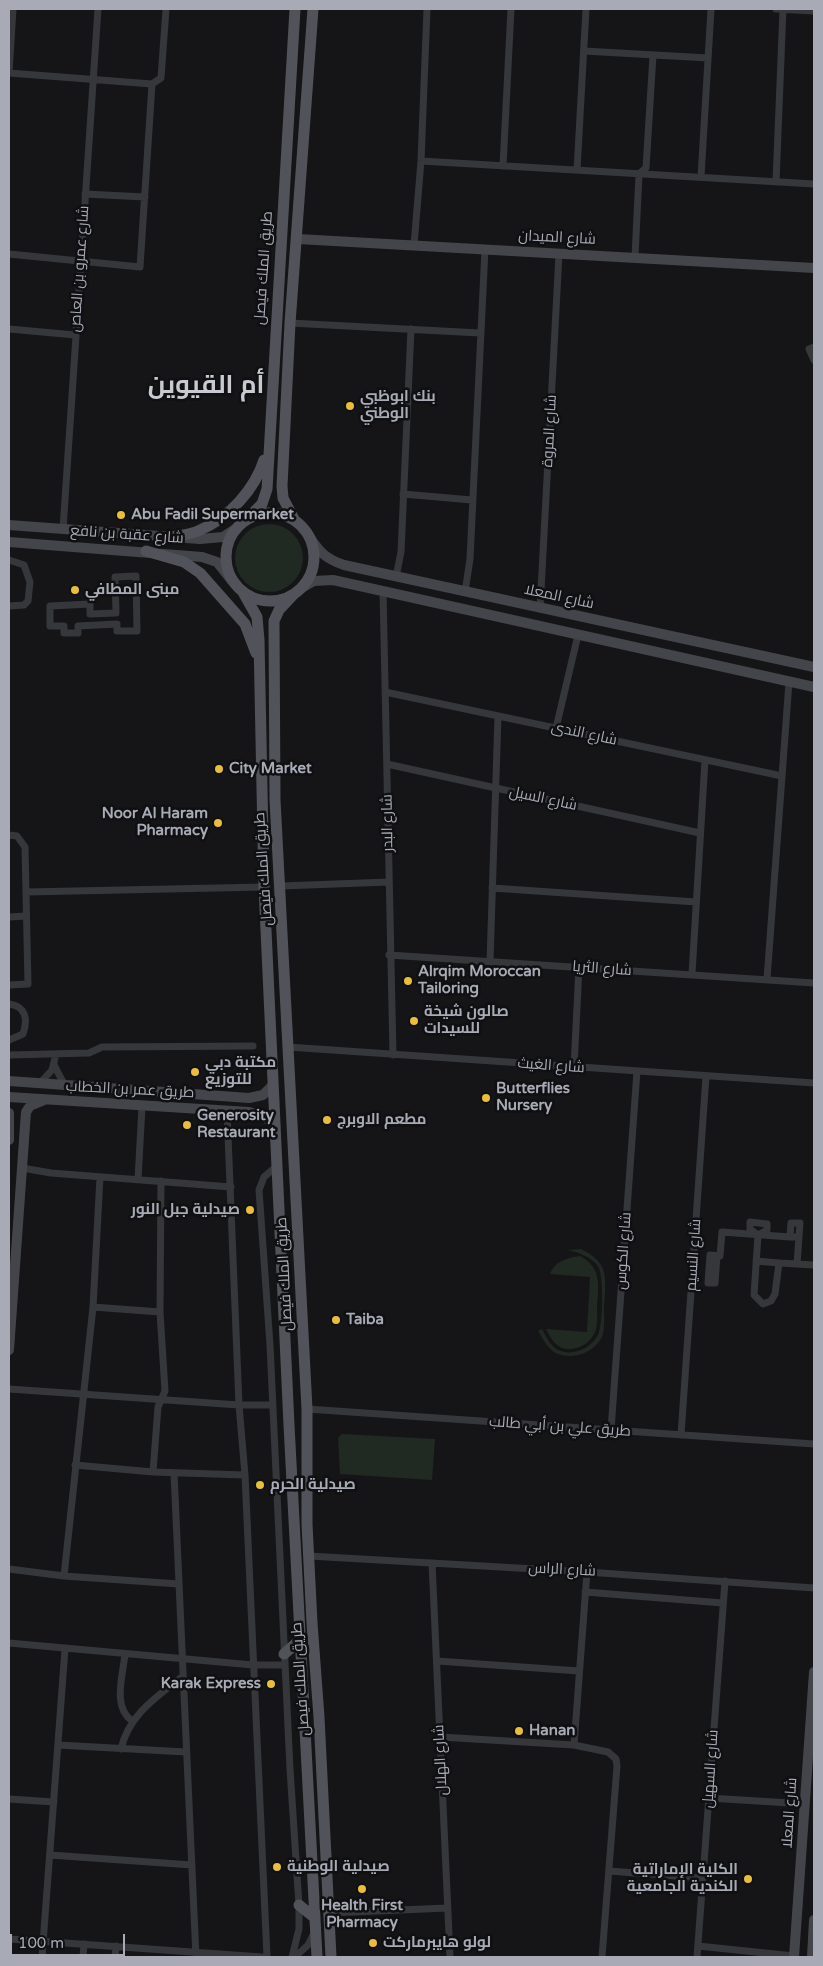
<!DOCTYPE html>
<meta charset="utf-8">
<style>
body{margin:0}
#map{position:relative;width:823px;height:1966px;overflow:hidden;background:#151517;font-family:"Varela Round",sans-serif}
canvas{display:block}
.frame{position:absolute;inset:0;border:10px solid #a8abb6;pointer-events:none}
.scale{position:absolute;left:10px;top:1934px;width:115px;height:22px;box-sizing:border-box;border:2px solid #a8abb6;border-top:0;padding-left:6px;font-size:15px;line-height:18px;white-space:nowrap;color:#a8abb6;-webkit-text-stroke:4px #101012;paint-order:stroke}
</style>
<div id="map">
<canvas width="823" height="1966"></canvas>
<div class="frame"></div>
<div class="scale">100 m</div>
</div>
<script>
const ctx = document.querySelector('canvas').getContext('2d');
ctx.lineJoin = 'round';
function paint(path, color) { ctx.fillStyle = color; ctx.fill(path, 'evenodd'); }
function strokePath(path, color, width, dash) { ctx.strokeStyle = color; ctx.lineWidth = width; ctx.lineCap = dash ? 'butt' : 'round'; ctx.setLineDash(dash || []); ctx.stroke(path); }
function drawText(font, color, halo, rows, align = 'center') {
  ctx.font = font + ' "Varela Round",Cairo,sans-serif'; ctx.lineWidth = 5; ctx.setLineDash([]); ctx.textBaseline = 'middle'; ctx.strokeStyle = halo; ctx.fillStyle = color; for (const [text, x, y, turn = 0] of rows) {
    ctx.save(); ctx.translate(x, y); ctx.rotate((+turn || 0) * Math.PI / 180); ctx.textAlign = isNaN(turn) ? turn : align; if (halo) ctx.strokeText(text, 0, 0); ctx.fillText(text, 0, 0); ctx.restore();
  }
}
paint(new Path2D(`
 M235 558a34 34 0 1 1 68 0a34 34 0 1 1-68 0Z
 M581,1249C610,1263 606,1279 604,1307C604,1315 605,1327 603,1334C597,1352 574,1360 558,1354C548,1350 543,1339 538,1331L542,1329C546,1336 550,1346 558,1350C573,1357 591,1348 598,1335C603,1325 604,1275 598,1266C590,1256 579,1253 568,1250Z
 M580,1256C603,1268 598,1287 597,1309C597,1316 598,1326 595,1332C590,1345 573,1353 560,1347C553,1343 549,1335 546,1329L587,1332L590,1277L550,1274C555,1261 567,1258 580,1256Z
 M342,1434L435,1439L432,1480L340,1474L338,1438Z`), '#212923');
strokePath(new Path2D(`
 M776,9L814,11
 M584,51L708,58
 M9,73L152,84
 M9,73L13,9
 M152,84L161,78L166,9
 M421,161L814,184
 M503,166L511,9
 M577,170L586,9
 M701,177L711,9
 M776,182L783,9
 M85,194L145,197
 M414,245L421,161L427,9
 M9,254L140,267L152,84
 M635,257L639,174L646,168L653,55
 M290,323L480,333
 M9,329L75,335
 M814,347L809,349L814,360
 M403,494L472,500
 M63,529L98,9
 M9,560L24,565L30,582L28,601L24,605L9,606
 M136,576L137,631H117V624L78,626V633H64V626H50V606L90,604V614L116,613L115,577Z
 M396,577L401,552L411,329
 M383,591L393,1055
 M465,592L470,559L485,249
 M540,609L559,254
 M385,692L782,776
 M556,728L578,635
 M387,764L700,833
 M9,835L17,836L25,847L28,984L9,985
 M281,886L389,882
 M492,888L696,902
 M26,892L264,887
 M9,917L26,916
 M389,955L814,983
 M490,961L498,716
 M692,974L705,760
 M767,979L789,682
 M9,1004C26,1006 28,1019 23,1034L9,1040
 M288,1047L814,1083
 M9,1055L89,1053L102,1047L253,1046
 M54,1065L64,1084
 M574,1067L579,967
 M40,1083L52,1070L56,1054
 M227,1111L239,1405L245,1475L267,1957
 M277,1166L264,1177L259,1190L270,1345L290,1769L299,1905V1929L292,1957
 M22,1168L51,1173L231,1187
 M138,1179L142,1107
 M750,1222L767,1224V1230L758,1235L750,1229Z
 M758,1235L754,1295L763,1304L771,1301L775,1294L779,1263L814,1265
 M717,1256L715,1283H708L710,1255L720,1256L722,1232L790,1237H799L800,1223H791L790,1237
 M756,1261L779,1263
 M797,1264L799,1237
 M93,1307L160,1312
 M9,1389L239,1405H273
 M307,1409L814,1444
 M611,1430L637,1071
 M681,1435L706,1076
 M75,1465L153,1472L245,1475
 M153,1472L158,1407L165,1391L160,1312L161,1181
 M174,1473L196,1957
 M309,1556L587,1572L814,1588
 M432,1563L450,1957
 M9,1569L64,1576L179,1584
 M64,1576L93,1307L100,1177
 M585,1592L723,1603
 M9,1643L253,1665H284
 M125,1654C123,1675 112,1707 132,1721
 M437,1661L579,1671
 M440,1737L574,1745L608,1752L616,1759L617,1766L602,1957
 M58,1745L186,1752
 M574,1745L587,1572
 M121,1749C129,1714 157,1697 183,1676
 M709,1798L806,1804
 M9,1799L54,1802
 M50,1855L192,1865
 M609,1871L703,1878
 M329,1913L448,1908
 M9,1939L262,1957
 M698,1946L794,1956
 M42,1957L65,1649
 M83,1957L84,1944
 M115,1957L116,1946
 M295,1957L308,1945L314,1933
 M697,1957L725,1581`), '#36373b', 7);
strokePath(new Path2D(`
 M298,239L814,268
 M9,525L200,539L223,537L237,528
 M309,536C319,552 326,559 344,565L814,667
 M9,542L202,557L217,562L232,581
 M300,589L314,581L333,580L814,687
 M9,1081L249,1098L263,1095L273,1085
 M9,1097L249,1112L266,1118L275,1126
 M9,1113V1140
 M9,1350L26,1112L30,1106L42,1101
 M794,1957L814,1672
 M812,1957L814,1920`), '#44454b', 10);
strokePath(new Path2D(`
 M226 557a44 44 0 1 1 88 0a44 44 0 1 1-88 0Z
 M245,521L262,504L267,489L295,9
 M295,521L283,498L282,486L290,323L313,9
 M170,537C180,535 191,535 200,530C229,518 255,489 264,460
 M146,551L184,562L200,573L245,624L256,653
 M244,594L257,617L259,640L264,887L289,1425L317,1957
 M293,595L279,610L274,621L275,800L307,1409V1524L312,1623L319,1717L331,1957
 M284,1654L300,1640
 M299,1905L315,1918`), '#52535a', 11);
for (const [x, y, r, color] of [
 [350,406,5,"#e8be3b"],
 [121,515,5,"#e8be3b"],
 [75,590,5,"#e8be3b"],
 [219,769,5,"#e8be3b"],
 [218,823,5,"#e8be3b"],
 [408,981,5,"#e8be3b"],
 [414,1021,5,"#e8be3b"],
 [195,1072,5,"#e8be3b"],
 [486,1098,5,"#e8be3b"],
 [327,1120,5,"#e8be3b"],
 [187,1125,5,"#e8be3b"],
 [250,1210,5,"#e8be3b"],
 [336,1320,5,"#e8be3b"],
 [260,1485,5,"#e8be3b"],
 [271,1684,5,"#e8be3b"],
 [519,1731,5,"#e8be3b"],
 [277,1867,5,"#e8be3b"],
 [748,1879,5,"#e8be3b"],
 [362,1889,5,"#e8be3b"],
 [373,1943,5,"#e8be3b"]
]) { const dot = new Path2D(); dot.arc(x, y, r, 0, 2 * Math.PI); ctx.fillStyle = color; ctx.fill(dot); strokePath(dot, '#101012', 2); }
drawText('15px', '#a8abb6', '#101012', [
 ["شارع الميدان",557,238,3],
 ["طريق الملك فيصل",264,268,-86],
 ["شارع عمرو بن العاص",80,269,-86],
 ["شارع المروة",550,431,-87],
 ["شارع عقبة بن نافع",127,535,4],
 ["شارع المعلا",559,597,12],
 ["شارع الندى",584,734,12],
 ["شارع السيل",543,799,12],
 ["شارع البدر",388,823,-91],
 ["طريق الملك فيصل",264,869,-94],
 ["شارع الثريا",602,969,4],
 ["شارع الغيث",551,1066,4],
 ["طريق عمر بن الخطاب",130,1090,3],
 ["شارع الكوس",624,1251,-86],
 ["شارع النسيم",694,1255,-86],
 ["طريق الملك فيصل",285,1274,-93],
 ["طريق علي بن أبي طالب",560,1427,4],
 ["شارع الراس",562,1570,3],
 ["طريق الملك فيصل",301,1679,-94],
 ["شارع الهلال",441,1760,-93],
 ["شارع السهيل",711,1769,-86],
 ["شارع المعلا",790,1813,-86]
]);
drawText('bold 15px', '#a8abb6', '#101012', [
 ["بنك ابوظبي",360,397],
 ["الوطني",360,414],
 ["Abu Fadil Supermarket",131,515],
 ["مبنى المطافي",85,590],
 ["City Market",229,769],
 ["Noor Al Haram",208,814,"right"],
 ["Pharmacy",208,831,"right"],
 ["Alrqim Moroccan",418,972],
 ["Tailoring",418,989],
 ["صالون شيخة",424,1012],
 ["للسيدات",424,1029],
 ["مكتبة دبي",205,1063],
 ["للتوزيع",205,1080],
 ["Butterflies",496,1089],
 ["Nursery",496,1106],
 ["Generosity",197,1116],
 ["Restaurant",197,1133],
 ["مطعم الاوبرج",337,1120],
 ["صيدلية جبل النور",240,1210,"right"],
 ["Taiba",346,1320],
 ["صيدلية الحرم",270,1485],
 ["Karak Express",261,1684,"right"],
 ["Hanan",529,1731],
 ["صيدلية الوطنية",287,1867],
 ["الكلية الإماراتية",738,1870,"right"],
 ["الكندية الجامعية",738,1887,"right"],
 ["Health First",362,1906,"center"],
 ["Pharmacy",362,1923,"center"],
 ["لولو هايبرماركت",383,1943]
], 'left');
drawText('bold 25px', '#c8cad2', '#101012', [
 ["أم القيوين",206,386]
]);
</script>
